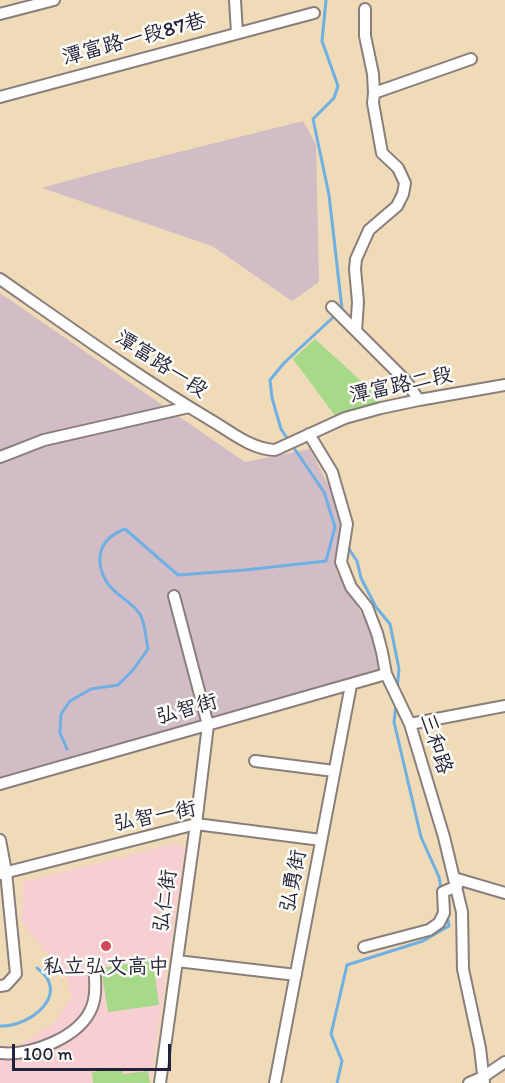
<!DOCTYPE html>
<meta charset="utf-8">
<style>
body{margin:0}
#map{position:relative;width:505px;height:1083px;overflow:hidden;background:#f0dbb9;font-family:Itim,sans-serif}
canvas{display:block}
.scale{position:absolute;left:12px;top:1044px;width:159px;height:27px;box-sizing:border-box;border:3px solid #22223b;border-top:0;padding-left:8px;font-size:18px;line-height:21px;white-space:nowrap;color:#22223b;-webkit-text-stroke:4px #fdfcf7;paint-order:stroke}
</style>
<div id="map">
<canvas width="505" height="1083"></canvas>
<div class="scale">100 m</div>
</div>
<script>
const ctx = document.querySelector('canvas').getContext('2d');
ctx.lineJoin = 'round';
function paint(path, color) { ctx.fillStyle = color; ctx.fill(path, 'evenodd'); }
function strokePath(path, color, width, dash) { ctx.strokeStyle = color; ctx.lineWidth = width; ctx.lineCap = dash ? 'butt' : 'round'; ctx.setLineDash(dash || []); ctx.stroke(path); }
function drawText(font, color, halo, rows, align = 'center') {
  ctx.font = font + ' Itim,"LXGW WenKai TC",sans-serif'; ctx.lineWidth = 5; ctx.setLineDash([]); ctx.textBaseline = 'middle'; ctx.strokeStyle = halo; ctx.fillStyle = color; for (const [text, x, y, turn = 0] of rows) {
    ctx.save(); ctx.translate(x, y); ctx.rotate((+turn || 0) * Math.PI / 180); ctx.textAlign = isNaN(turn) ? turn : align; if (halo) ctx.strokeText(text, 0, 0); ctx.fillText(text, 0, 0); ctx.restore();
  }
}
paint(new Path2D(`
 M173,844L185,847L150,1083H0V1045L17,1046L52,1025L72,998L67,979L22,922L23,882Z`), '#f7cfd2');
paint(new Path2D(`
 M303,121L316,144L319,282L292,301L212,246L42,188L99,172Z
 M0,293L245,462L310,449L343,514L336,570L371,629L379,669L0,779Z`), '#d2bdc6');
paint(new Path2D(`
 M315,339L371,390L382,403L336,417L293,359Z
 M153,960L159,1005L108,1012L101,968Z
 M121,1068L123,1074L148,1071L150,1083H93L92,1072Z`), '#a6d988');
strokePath(new Path2D(`
 M347,546L357,561L361,578L376,607L390,624L399,669L397,689
 M396,704L394,722L421,837L439,877L441,888
 M67,749L60,733L61,714L70,701L91,689L118,685L133,670L148,649C146,640 145,620 139,613C131,601 112,593 106,581C93,557 101,538 125,529L178,575L245,570L326,561L335,527L324,492L281,429L272,398L270,380L284,363L342,309L329,195L313,119L334,98L338,86L322,41L326,0
 M0,1026C31,1027 72,993 37,968
 M337,1083L342,1061L331,1034L347,965L423,941L449,926L447,915`), '#6eb0e3', 3);
const minor = new Path2D(`
 M235,0L237,33
 M365,9V36L373,74L374,93
 M0,14L54,0
 M0,97L314,13
 M0,279C69,327 137,376 209,419C230,431 250,449 275,450L345,418L381,408L419,400L505,385
 M332,307L405,380L419,400
 M356,331L358,302L355,269L356,259L369,230L397,206L403,194L405,183L398,168L382,153L373,103L374,93L471,59
 M309,434L332,472L347,524L341,562L351,587L367,607L377,633L382,652L386,674L410,724L444,837L462,912L463,969L480,1048L484,1083
 M0,457L44,440L189,407
 M410,724L505,706
 M255,761L334,771
 M0,784L386,674
 M0,840L6,872L16,974L6,985L0,986
 M0,874L196,824L321,840
 M454,878L505,893
 M364,947L429,930L439,923L444,913L443,892L457,886
 M177,961L296,975
 M0,1053C30,1056 80,1038 92,1007C97,994 95,978 94,965
 M160,1083L196,824L208,725L174,596
 M275,1083L351,685
 M469,1083L483,1077L505,1062`);
strokePath(minor, '#897e7a', 14);
strokePath(minor, '#fff', 10);
for (const [x, y, r, color] of [
 [106,946,6,"#d1495b"]
]) { const dot = new Path2D(); dot.arc(x, y, r, 0, 2 * Math.PI); ctx.fillStyle = color; ctx.fill(dot); strokePath(dot, '#fdfcf7', 2); }
drawText('21px', '#22223b', '#fdfcf7', [
 ["潭富路一段87巷",134,40,-15],
 ["潭富路一段",161,365,33],
 ["潭富路二段",401,386,-12],
 ["弘智街",187,710,-16],
 ["三和路",435,744,72],
 ["弘智一街",155,817,-11],
 ["弘勇街",294,881,-79],
 ["弘仁街",166,901,-82]
]);
drawText('21px', '#22223b', '#fdfcf7', [
 ["私立弘文高中",106,968]
]);
</script>
